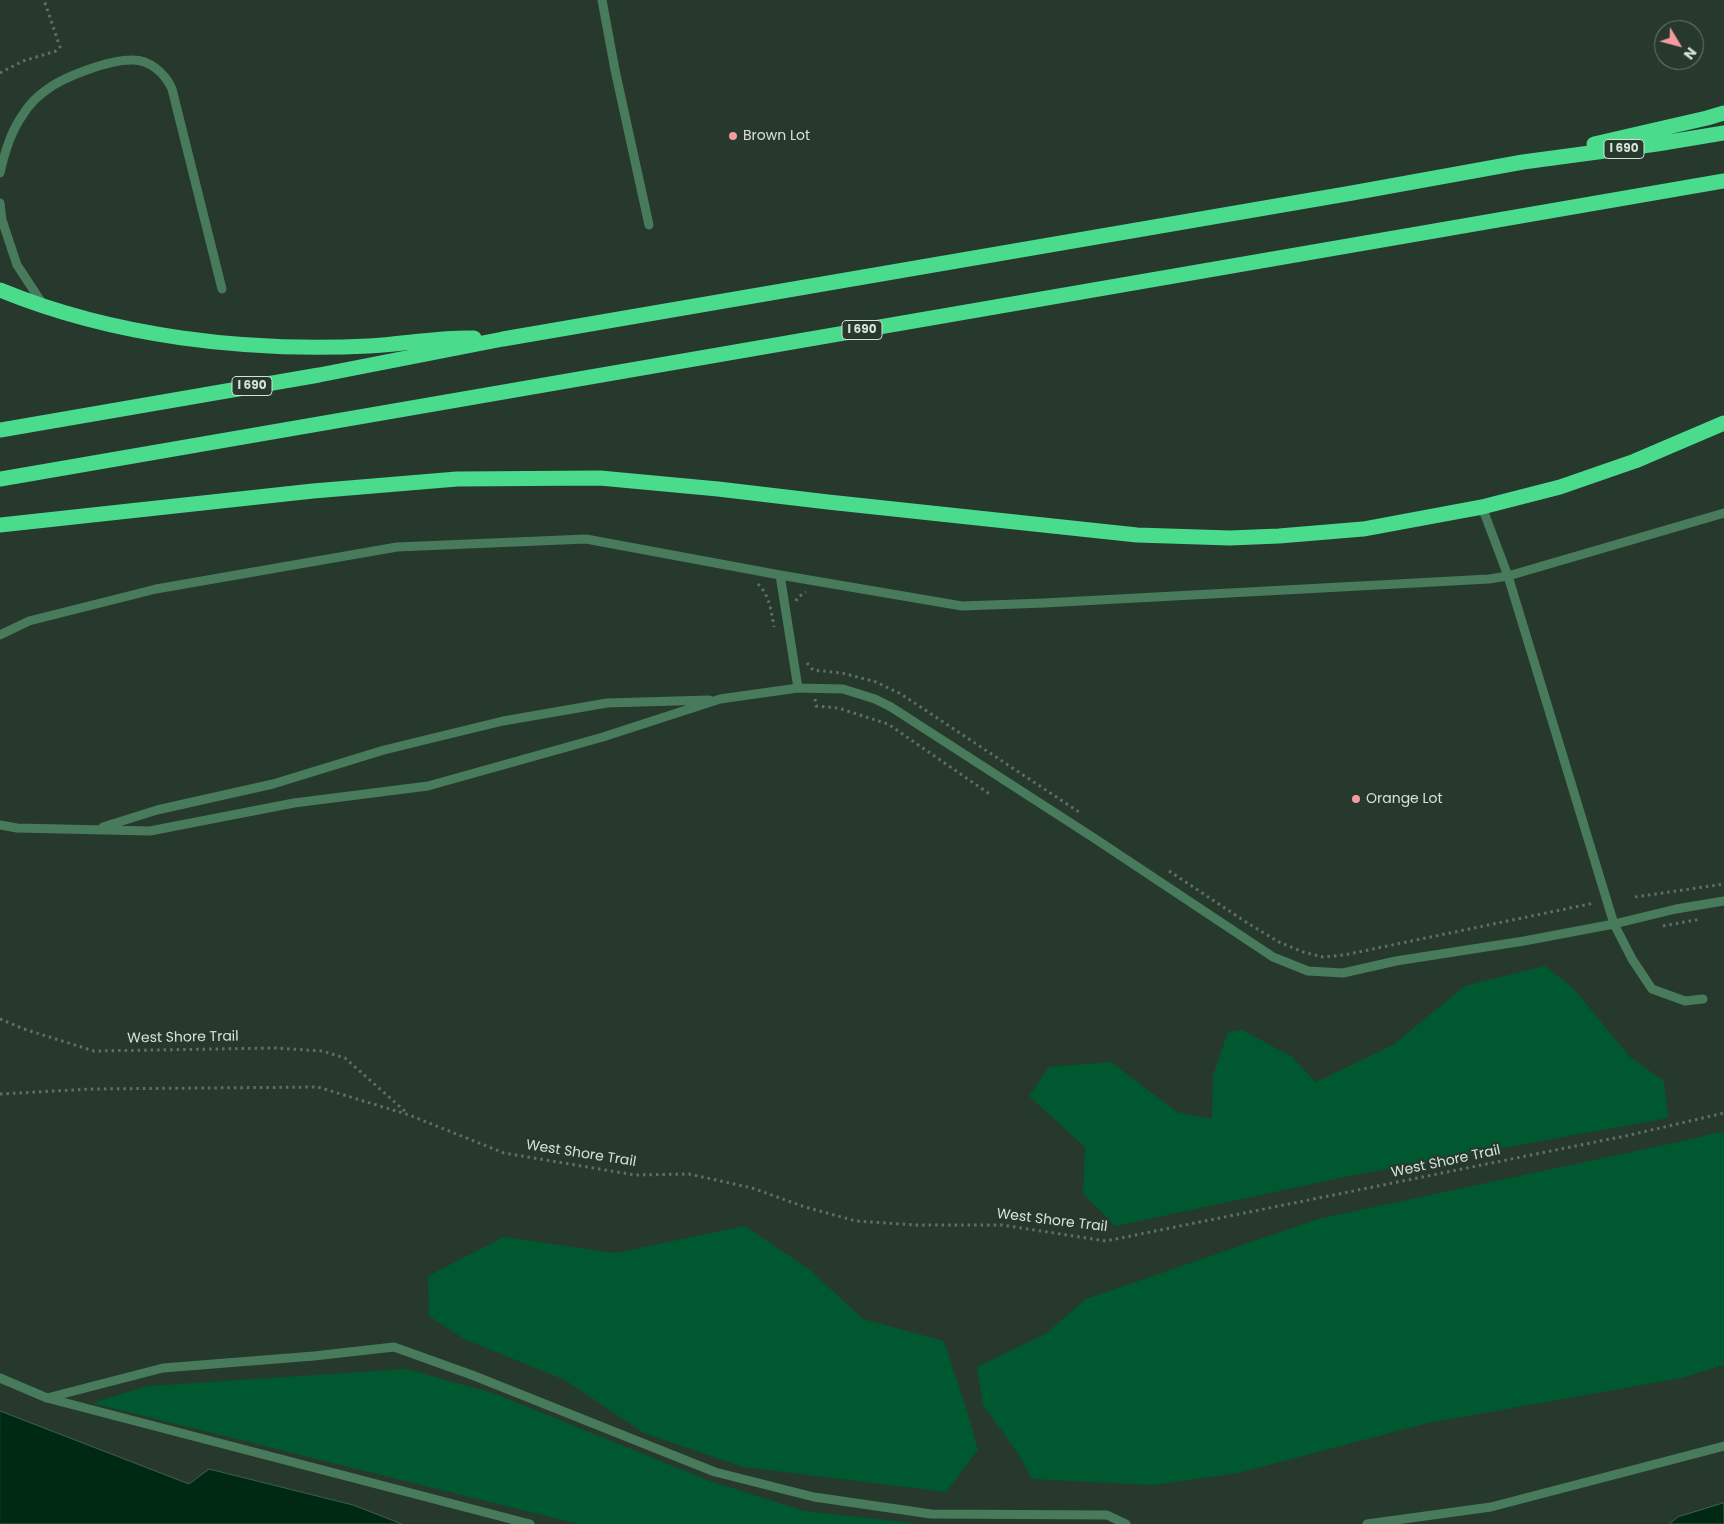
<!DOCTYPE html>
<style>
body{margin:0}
#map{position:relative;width:1724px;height:1524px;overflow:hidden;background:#27392d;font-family:Poppins,sans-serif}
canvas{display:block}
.north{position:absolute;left:1654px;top:20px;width:50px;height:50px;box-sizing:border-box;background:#27392d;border:1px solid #6d7c72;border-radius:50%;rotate:127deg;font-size:14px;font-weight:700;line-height:20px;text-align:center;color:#d6e1da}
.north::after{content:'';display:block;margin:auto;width:18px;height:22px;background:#f59b9f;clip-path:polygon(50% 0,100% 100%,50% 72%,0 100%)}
</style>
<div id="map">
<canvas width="1724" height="1524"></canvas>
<div class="north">N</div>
</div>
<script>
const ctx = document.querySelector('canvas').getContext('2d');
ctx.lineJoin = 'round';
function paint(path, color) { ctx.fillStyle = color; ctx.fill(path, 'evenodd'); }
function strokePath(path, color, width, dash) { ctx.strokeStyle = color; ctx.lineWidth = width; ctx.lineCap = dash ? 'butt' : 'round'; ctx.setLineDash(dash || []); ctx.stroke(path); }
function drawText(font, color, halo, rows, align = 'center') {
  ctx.font = font + ' Poppins,sans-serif'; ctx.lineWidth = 4.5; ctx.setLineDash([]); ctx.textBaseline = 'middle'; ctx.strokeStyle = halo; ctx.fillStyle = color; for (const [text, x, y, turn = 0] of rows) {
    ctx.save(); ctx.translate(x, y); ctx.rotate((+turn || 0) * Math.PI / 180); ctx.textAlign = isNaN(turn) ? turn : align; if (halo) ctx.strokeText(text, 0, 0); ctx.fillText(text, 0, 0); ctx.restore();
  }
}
paint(new Path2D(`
 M1545,966L1573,988L1630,1057L1664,1081L1668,1118L1354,1175L1116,1226L1083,1194L1085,1147L1029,1096L1049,1067L1111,1062L1177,1112L1212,1119L1213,1076L1228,1032L1242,1030L1291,1056L1316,1082L1393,1045L1465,986Z
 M1724,1131V1365L1681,1378L1428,1423L1238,1473L1153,1485L1032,1479L1019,1455L983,1405L977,1367L1047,1333L1086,1299L1318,1219L1683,1141Z
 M745,1226L810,1270L863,1319L944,1341L966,1408L978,1450L946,1492L743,1467L644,1433L565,1380L464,1339L429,1316L428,1276L504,1237L615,1253Z
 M406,1369L493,1393L710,1481L804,1511L921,1524H578L92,1403L148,1386Z`), '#005830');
const water = new Path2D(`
 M0,1411L189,1484L209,1469L353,1505L402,1524H0Z
 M1724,1503V1524H1669L1678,1517Z`);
paint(water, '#002913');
strokePath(water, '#40604f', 1);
strokePath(new Path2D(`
 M0,73L23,61L56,51L60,47L44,0
 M758,584C770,596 771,611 774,627
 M796,601L798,597L806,592
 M807,663L813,670L842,673L876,682L901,694L1082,814
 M815,699L816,706L838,708L888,724L991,795
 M1169,871L1249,924L1279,942L1303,952L1323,957L1344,955L1594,903
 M1635,897L1724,884
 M1663,926L1701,919
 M0,1019L24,1029L94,1051L276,1048L322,1051L345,1058L407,1113
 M0,1094L91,1089L318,1087L409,1115L504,1153L635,1175L689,1174L752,1188L805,1207L856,1221L917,1225H1002L1106,1241L1630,1135L1724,1113`), '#5f6f65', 3, [2.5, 4]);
strokePath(new Path2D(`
 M602,0L615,70L649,225
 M0,173C5,151 11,131 24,113C29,105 38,96 45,91C62,77 109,60 131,60C149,59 165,73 172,89L222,289
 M0,203L2,220L17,265L44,306
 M1482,507L1508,576L1614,924L1632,959L1652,989L1685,1001L1703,999
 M780,575L798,688
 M0,635L29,621L156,589L397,547L586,539L780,575L962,606L1044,603L1489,579L1508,576L1724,513
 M0,825L17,828L150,831L294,803L428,786L603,737L720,699L798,688L843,689L875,699L891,707L1094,838L1273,957L1308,971L1343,973L1396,961L1524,941L1614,924L1676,909L1724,901
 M103,827L157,810L273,784L384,750L503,721L607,703L709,700
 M0,1378L47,1398L530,1524
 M47,1398L163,1368L314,1356L394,1347L472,1375L715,1472L814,1497L931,1514L1107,1515L1126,1524
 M1367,1524L1491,1507L1724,1446`), '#487b5b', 9);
strokePath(new Path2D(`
 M1594,144L1707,118L1724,113
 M0,290C114,337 246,352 369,346C404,344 439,337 474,338
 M0,430L319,375L503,339L1352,193L1523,162L1657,144L1724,133
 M0,479L1724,181
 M0,525L313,491L457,479L600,478L718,489L828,502L1137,535L1230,538L1279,536L1363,529L1482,507L1560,487L1635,461L1724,423`), '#4adb8d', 15);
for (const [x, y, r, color] of [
 [733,136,5,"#f59b9f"],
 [1356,799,5,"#f59b9f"]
]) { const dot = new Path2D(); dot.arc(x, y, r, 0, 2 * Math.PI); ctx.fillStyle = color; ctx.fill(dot); strokePath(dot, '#27392d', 2); }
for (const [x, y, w] of [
 [1624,149,40],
 [862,330,40],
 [252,386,40]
]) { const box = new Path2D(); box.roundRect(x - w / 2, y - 9.5, w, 19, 4); ctx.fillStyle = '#27392d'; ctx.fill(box); strokePath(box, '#d6e1da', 1); }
drawText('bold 12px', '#d6e1da', null, [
 ["I 690",1624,149],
 ["I 690",862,330],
 ["I 690",252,386]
]);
drawText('14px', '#d6e1da', '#27392d', [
 ["Brown Lot",743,136],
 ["Orange Lot",1366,799]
], 'left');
drawText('14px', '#d6e1da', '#27392d', [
 ["West Shore Trail",183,1038,-1],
 ["West Shore Trail",581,1154,9],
 ["West Shore Trail",1446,1162,-12],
 ["West Shore Trail",1052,1221,7]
]);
</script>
